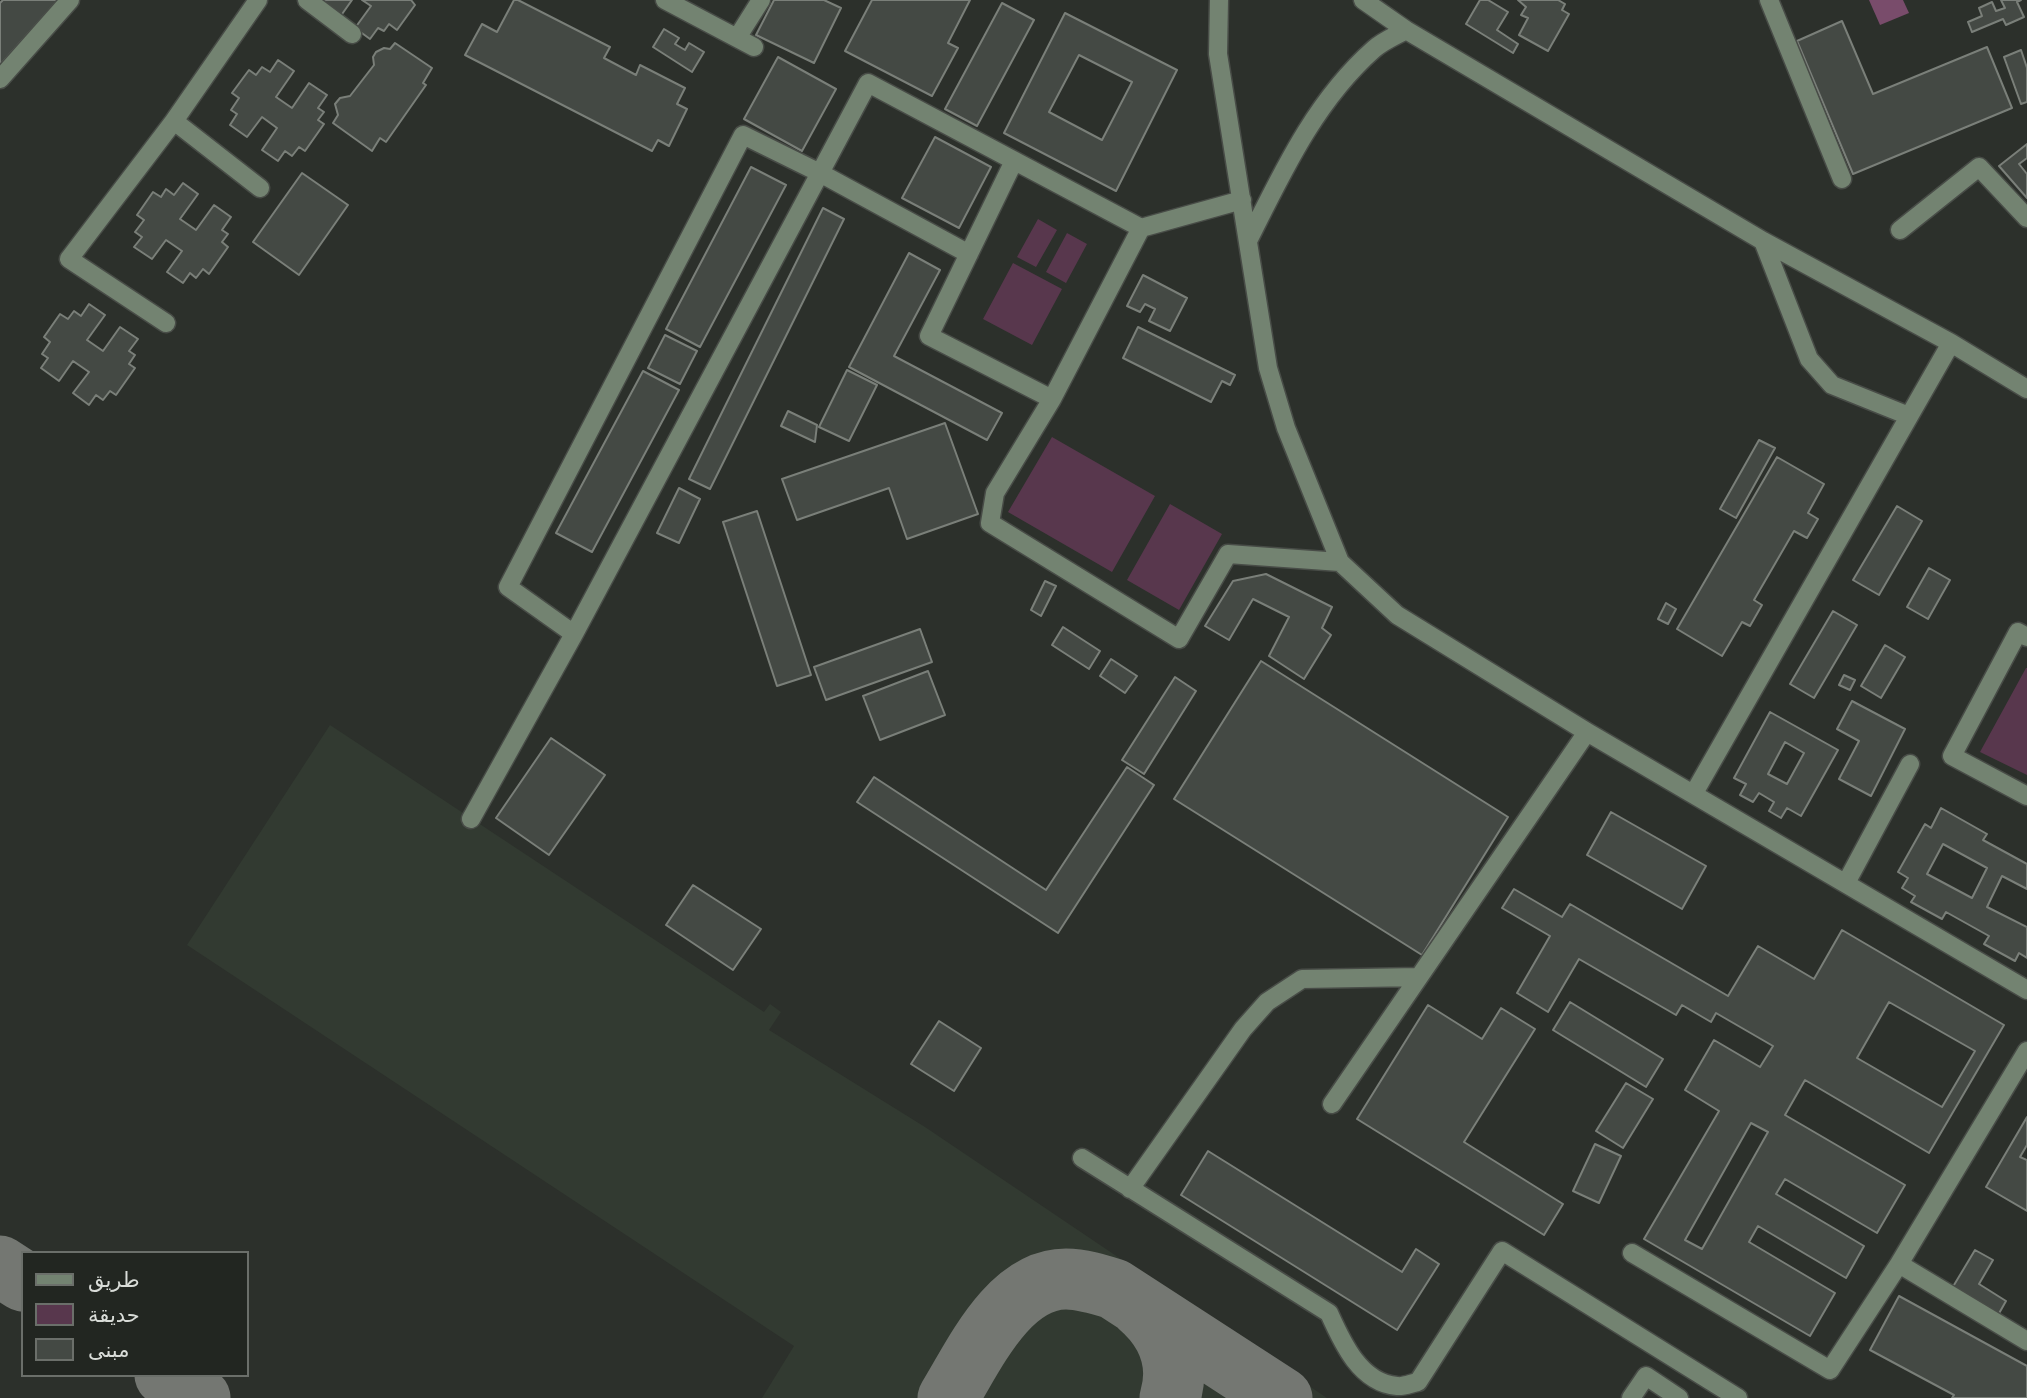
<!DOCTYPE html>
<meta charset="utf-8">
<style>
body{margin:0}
#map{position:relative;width:2027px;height:1398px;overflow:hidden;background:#2c302b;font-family:"DejaVu Sans","Noto Sans Arabic",sans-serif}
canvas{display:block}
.legend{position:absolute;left:21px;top:1251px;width:228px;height:126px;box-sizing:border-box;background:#222621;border:2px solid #6b6f6a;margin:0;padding:9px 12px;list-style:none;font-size:21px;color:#d9dcd8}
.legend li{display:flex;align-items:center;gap:14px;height:35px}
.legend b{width:35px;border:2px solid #6b6f6a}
</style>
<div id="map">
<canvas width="2027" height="1398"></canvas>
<ul class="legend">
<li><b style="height:9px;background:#738371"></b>طريق</li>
<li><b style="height:19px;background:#58374d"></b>حديقة</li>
<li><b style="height:19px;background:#444944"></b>مبنى</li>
</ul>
</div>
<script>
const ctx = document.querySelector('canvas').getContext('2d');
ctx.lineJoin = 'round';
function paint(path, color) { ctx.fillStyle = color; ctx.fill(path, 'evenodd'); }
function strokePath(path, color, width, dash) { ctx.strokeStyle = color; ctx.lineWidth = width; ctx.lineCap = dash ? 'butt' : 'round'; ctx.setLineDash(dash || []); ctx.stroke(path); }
paint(new Path2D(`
 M330,725L764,1012L770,1004L781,1012L769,1030L925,1127L1327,1398H762L794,1346L187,945Z`), '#323a31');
paint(new Path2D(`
 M1038,219L1057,230L1036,267L1017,257Z
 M1067,233L1087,244L1066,283L1046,272Z
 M1013,263L1062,289L1032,345L983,319Z
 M1052,437L1155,496L1112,572L1008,512Z
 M1170,504L1222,534L1179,610L1127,580Z
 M2026,668H2027V775L1980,752Z`), '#58374d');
paint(new Path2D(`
 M1869,0H1903L1909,13L1880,25Z`), '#794c6b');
strokePath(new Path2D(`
 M0,1266L23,1281
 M1139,1306C1167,1330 1181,1361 1170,1398
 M165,1375L200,1398
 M948,1398C974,1356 1008,1279 1066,1279C1082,1279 1098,1284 1114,1289L1282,1398`), '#747772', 61);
const building = new Path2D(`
 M3,0H58L0,65V3Z
 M325,0H352L340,17L322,4Z
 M362,0H411L415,5L397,30L389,24L384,31L378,28L370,39L355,28L371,6Z
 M514,0H518L610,47L604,58L636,75L640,65L685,88L677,104L687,109L669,146L658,140L652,151L465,55L482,24L497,32Z
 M774,0H824L841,8L814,63L756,35Z
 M872,0H970L948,43L958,48L932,96L845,51Z
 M1480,0H1488L1508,12L1497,30L1518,44L1513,53L1466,24Z
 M1518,0H1558L1565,4L1562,10L1569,14L1548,51L1519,35L1528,18L1521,15L1526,7Z
 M2001,0H2021L2017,2L2024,17L2006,25L2003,19L1972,32L1968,22L1982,16L1979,8L1992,2L1996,11L2005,8Z
 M1002,3L1034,20L977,126L945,109Z
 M1065,13L1177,70L1116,191L1004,133ZM1079,55L1132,82L1102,140L1049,112Z
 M1842,21L1873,94L1987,47L2012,108L1853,174L1797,41Z
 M664,29L679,38L675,44L685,50L689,43L704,52L692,72L653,47Z
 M395,43L432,68L423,83L426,85L386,142L380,138L372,151L333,123L338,115L335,104L340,98L350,96L374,65L373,57L376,52L384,48L390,49Z
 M2021,50L2027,68V102L2021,104L2004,57Z
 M778,57L836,89L802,151L744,119Z
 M278,60L294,71L276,97L292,108L309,83L327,95L318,108L324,112L318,120L324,124L305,151L299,147L292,156L285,151L278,161L262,150L277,128L262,117L247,137L230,125L237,114L231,110L239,98L232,93L249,70L256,75L262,67L270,72Z
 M935,137L991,167L959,228L902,198Z
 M2027,144V158L2019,164L2027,174V198L1999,166Z
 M751,167L786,185L700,347L666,329Z
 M302,173L348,205L299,275L253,242Z
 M183,183L198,194L180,219L196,230L214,205L231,217L222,230L228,234L222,242L228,247L209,274L203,269L196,278L190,273L183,283L167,272L182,251L166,240L152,259L134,247L142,237L135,232L144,220L137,215L153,192L161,197L166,189L174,195Z
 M823,208L844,219L710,489L689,479Z
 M909,253L940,270L894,356L1002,413L987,440L849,367Z
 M1143,275L1187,298L1170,331L1149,321L1155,309L1145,304L1140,312L1127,306Z
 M89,304L105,315L87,340L103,351L120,327L138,339L129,351L135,355L129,364L135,368L116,395L110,391L103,400L96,395L89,405L73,393L89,372L73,361L59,381L41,368L48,358L42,354L50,342L44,337L60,314L68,319L74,311L81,316Z
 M1138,327L1235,375L1230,385L1222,381L1211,402L1123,358Z
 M665,335L697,351L680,384L648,368Z
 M847,370L877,385L849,441L819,427Z
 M643,371L679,390L592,552L556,533Z
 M788,411L817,425L815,442L781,426Z
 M945,423L978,514L907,539L889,488L797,520L782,479Z
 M1759,440L1775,448L1736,518L1720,509Z
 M1777,457L1824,484L1808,513L1818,519L1807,538L1794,531L1754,600L1762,605L1750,626L1742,622L1722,656L1677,629Z
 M679,488L700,499L679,543L657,533Z
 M1897,506L1922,521L1879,595L1853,580Z
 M757,511L811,675L777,686L723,522Z
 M1929,568L1950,580L1928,619L1907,607Z
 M1266,574L1332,607L1322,628L1331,635L1304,679L1269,656L1289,617L1253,599L1229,640L1205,626L1233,581Z
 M1045,581L1056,586L1041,616L1031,610Z
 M1666,603L1676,609L1668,624L1658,619Z
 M1833,611L1857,625L1814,698L1790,684Z
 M1063,627L1100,651L1089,669L1052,645Z
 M920,629L932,662L826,700L814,667Z
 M1885,645L1905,657L1881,698L1861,686Z
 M1111,659L1137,676L1125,693L1100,676Z
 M1261,661L1508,817L1422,955L1174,799Z
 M928,671L945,715L880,740L863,696Z
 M1844,675L1855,680L1850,690L1839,685Z
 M1175,677L1196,691L1144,774L1122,760Z
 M1852,701L1905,729L1871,796L1839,779L1859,741L1837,729Z
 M1770,712L1838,750L1801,816L1787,808L1781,818L1769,811L1774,802L1759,793L1753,802L1740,795L1746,784L1734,778ZM1785,742L1804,753L1787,784L1768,774Z
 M551,738L605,775L549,855L496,818Z
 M1127,767L1154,785L1058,933L857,802L874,777L1046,890Z
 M1941,808L1987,834L1983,840L2027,864V889L2002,876L1987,907L2027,927V958L2019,953L2015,961L1984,944L1989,936L1946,912L1942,919L1911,902L1915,896L1902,888L1908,878L1898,872L1925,824L1931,828ZM1943,844L1987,868L1972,898L1927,874Z
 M1611,812L1706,866L1682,909L1587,855Z
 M693,885L761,929L733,970L666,925Z
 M1514,889L1562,917L1570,904L1728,996L1758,946L1814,979L1842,930L2004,1025L1929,1153L1805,1080L1785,1115L1905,1185L1877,1233L1785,1179L1776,1194L1864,1246L1846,1278L1758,1226L1749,1242L1835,1293L1810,1336L1644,1239L1719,1111L1685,1090L1714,1040L1760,1067L1773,1046L1716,1013L1711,1022L1682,1005L1676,1015L1579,959L1548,1012L1517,993L1550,936L1502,908ZM1889,1002L1975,1051L1942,1107L1857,1058ZM1751,1123L1768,1132L1702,1249L1685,1240Z
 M1570,1002L1663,1059L1646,1087L1553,1030Z
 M1428,1005L1482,1039L1501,1008L1535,1029L1464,1142L1563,1204L1544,1235L1357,1119Z
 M939,1021L981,1048L954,1091L911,1064Z
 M1626,1083L1653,1099L1623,1148L1596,1131Z
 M2027,1117V1145L2020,1157L2027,1160V1211L1986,1187Z
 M1595,1144L1621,1156L1599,1203L1573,1191Z
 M1208,1151L1402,1272L1416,1249L1439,1264L1397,1330L1181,1195Z
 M1975,1250L1993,1260L1979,1284L2006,1301L1997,1317L1951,1290Z
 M1899,1296L2027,1366V1398H1952L1954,1395L1870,1350Z`);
paint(building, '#444944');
strokePath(building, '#7a7f79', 2);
const minor = new Path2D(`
 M258,0L174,121L260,188
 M307,0L352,34
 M665,0L754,47
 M1219,0L1218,54L1268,368L1286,428L1340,562L1397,615L1587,732L2027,990
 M1363,0L1406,30L1763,241L1951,343L2027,389
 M1769,0L1842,179
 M737,38L761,0
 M0,79L70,0
 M1014,161L929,336L1052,399L1141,228
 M1900,230L1979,167L2027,218
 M1248,241C1282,173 1315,101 1374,49C1383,41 1395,36 1406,30
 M1763,241L1809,359L1832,385L1909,416
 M166,323L69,259L174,121
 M1052,399L995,493L990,523L1179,639L1228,554L1340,562
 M574,634L508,587L743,135L820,173L969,254
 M2027,637L2018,632L1952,756L2027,796
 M1694,793L1951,343
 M471,819L574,634L868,83L1141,228L1242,200
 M1846,883L1910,764
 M1332,1104L1587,732
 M1082,1158L1329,1313C1342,1342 1360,1383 1397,1386C1403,1387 1412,1383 1418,1382L1502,1251L1738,1398
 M1130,1189L1243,1029L1267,1002L1302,979L1419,977
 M1632,1253L1830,1370L1899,1264L2027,1341
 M1899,1264L2027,1051
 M1631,1398L1646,1376L1679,1398`);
strokePath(minor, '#484c47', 21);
strokePath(minor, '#738371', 18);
</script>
